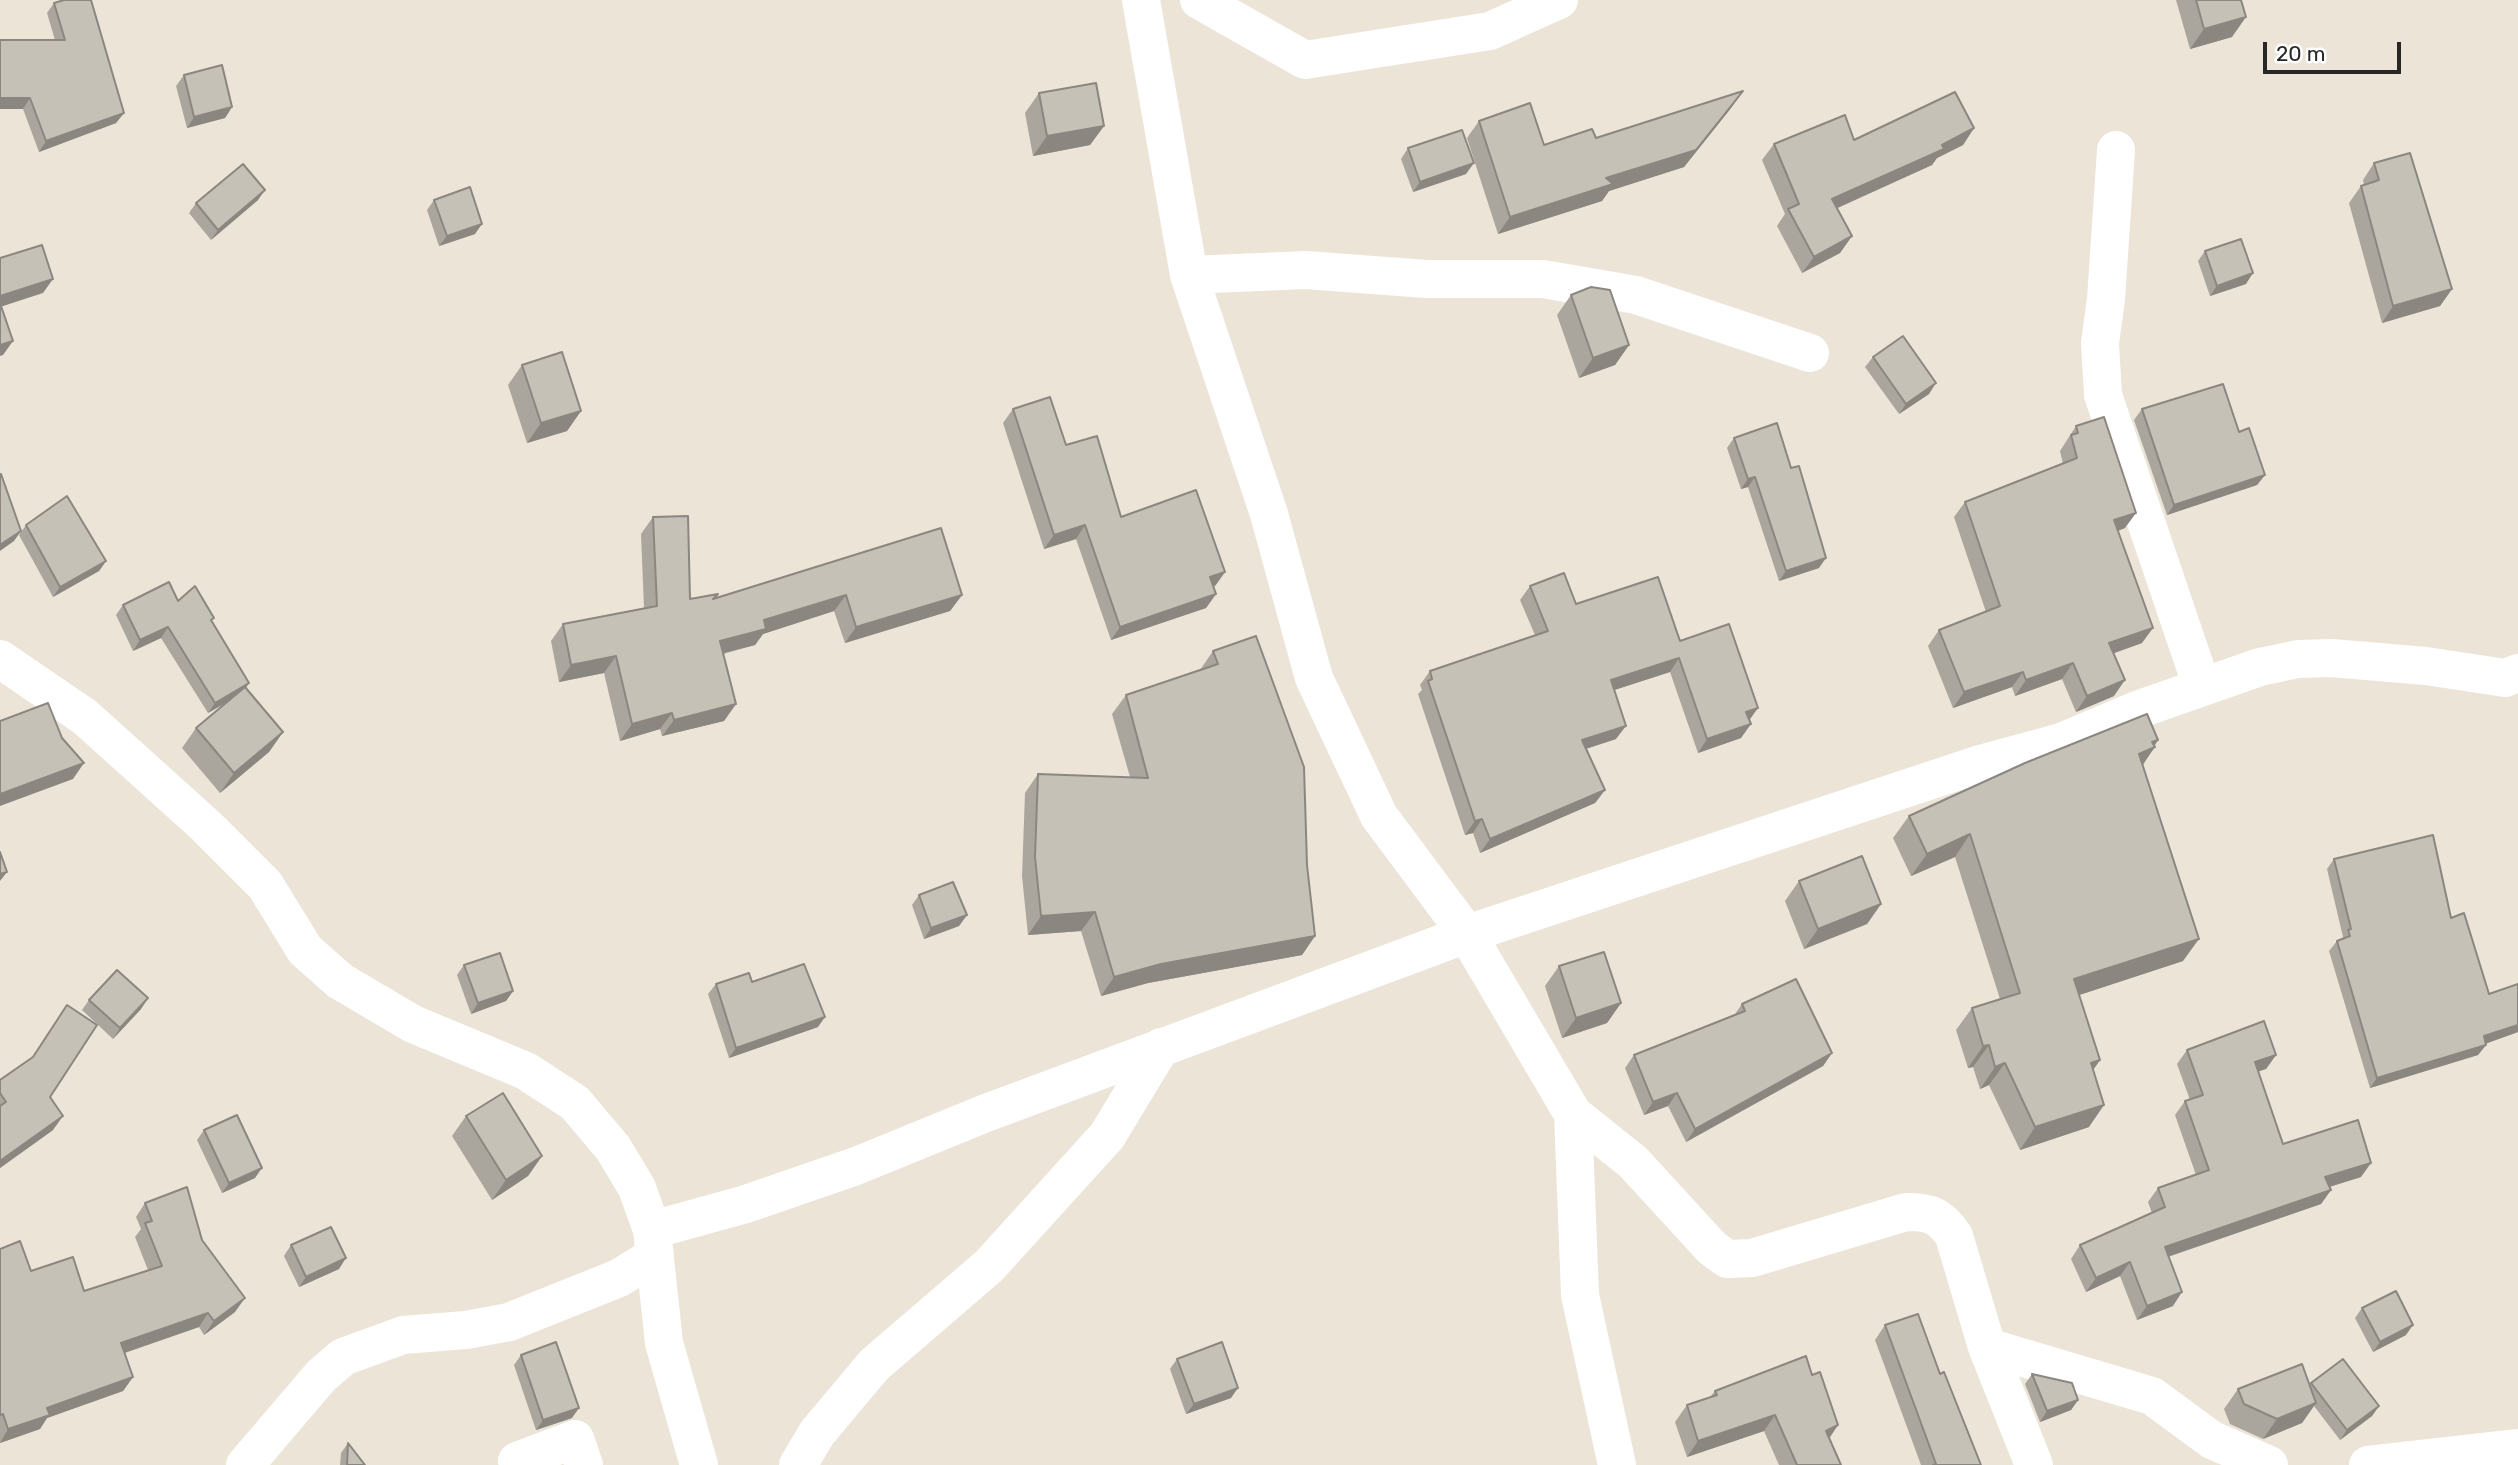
<!DOCTYPE html>
<style>
body{margin:0}
#map{position:relative;width:2518px;height:1465px;overflow:hidden;background:#ebe4d7;font-family:Rubik,sans-serif}
canvas{display:block}
.scale{position:absolute;left:2263px;top:42px;width:138px;height:32px;box-sizing:border-box;border:4px solid #272727;border-top:0;padding-left:9px;font-size:21px;line-height:24px;white-space:nowrap;color:#272727;-webkit-text-stroke:5px #fff;paint-order:stroke}
</style>
<div id="map">
<canvas width="2518" height="1465"></canvas>
<div class="scale">20 m</div>
</div>
<script>
const ctx = document.querySelector('canvas').getContext('2d');
ctx.lineJoin = 'round';
function strokePath(path, color, width, dash) { ctx.strokeStyle = color; ctx.lineWidth = width; ctx.lineCap = dash ? 'butt' : 'round'; ctx.setLineDash(dash || []); ctx.stroke(path); }
function paint(path, color) { ctx.fillStyle = color; ctx.fill(path, 'evenodd'); }
strokePath(new Path2D(`
 M1141,0L1189,275L1269,514L1314,678L1379,816L1467,934L1573,1114L1580,1295L1617,1465
 M1199,0L1305,60L1490,31L1559,0
 M2116,150L2106,299L2100,343L2103,395L2202,687
 M1189,275L1306,270L1426,279H1543L1636,295L1810,353
 M0,659L85,717L206,826L265,885L305,950L340,981L413,1024L526,1071L575,1103L613,1148L637,1188L652,1230L664,1343L699,1465
 M1573,1114L1633,1162L1712,1248L1727,1259L1752,1258L1906,1212C1930,1212 1940,1215 1954,1236L1987,1347L2034,1465
 M652,1230L746,1204L856,1166L986,1113L1467,934L1980,764L2061,742L2137,710L2260,667L2298,659L2331,658L2426,666L2505,678L2518,673
 M1987,1347L2152,1396L2212,1440L2269,1465
 M245,1465L321,1376L343,1357L403,1335L466,1330L509,1322L619,1278L653,1257
 M519,1465L517,1461L575,1439L584,1465
 M798,1465L817,1433L874,1365L989,1266L1107,1136L1161,1047
 M2368,1465L2518,1448`), '#fff', 38);
paint(new Path2D(`
 M2176,0H2241L2232,37L2190,49Z
 M54,3L124,113L116,123L39,152L23,109L55,40L47,13Z
 M184,75L232,107L225,118L187,128L176,86Z
 M1743,91L1731,108L1684,167L1609,191L1602,201L1498,234L1467,138L1479,121L1544,145L1596,138Z
 M1039,93L1104,126L1090,145L1033,156L1025,113Z
 M1974,128L1963,145L1937,158L1932,165L1836,208L1852,236L1840,253L1802,273L1777,226L1785,214L1762,160L1774,144L1854,140Z
 M1408,148L1466,174L1413,192L1401,159Z
 M2374,163L2452,289L2440,306L2382,323L2349,203L2361,186L2364,185L2363,180Z
 M258,200L211,240L189,213L196,203Z
 M434,200L475,234L439,246L427,210Z
 M2205,251L2246,284L2210,296L2198,261Z
 M1571,295L1629,345L1615,365L1579,378L1557,315Z
 M1873,357L1929,394L1899,414L1865,367Z
 M522,365L581,411L567,431L527,443L508,385Z
 M1013,409L1066,445L1121,517L1225,572L1215,586H1213L1216,594L1206,608L1111,640L1076,539L1044,549L1003,423Z
 M2142,409L2239,432L2265,475L2257,485L2167,515L2134,420Z
 M2076,426L2125,528L2118,531L2142,643L2113,653L2114,696L2076,712L2062,679L2015,696L2012,687L1953,708L1928,646L1939,630L1986,612L1954,517L1965,502L2063,464L2060,451Z
 M1734,438L1819,568L1779,581L1748,487L1741,489L1727,448Z
 M653,517L690,599L718,594L715,599L941,528L962,595L950,611L845,643L834,611L763,634L755,645L723,654L736,704L724,721L662,736L660,729L620,741L604,673L559,682L551,641L563,624L644,608L641,534Z
 M26,525L106,561L99,571L53,597L19,535Z
 M1530,586L1680,641L1749,720L1741,738L1698,753L1670,672L1614,690L1616,739L1586,749L1605,790L1595,803L1480,853L1473,833L1465,835L1418,694L1422,690L1420,685L1430,671L1535,635L1520,600Z
 M178,601L212,622L249,683L246,688L283,732L269,752L220,793L182,748L196,728L226,703L208,713L161,638L133,651L116,615L123,605Z
 M1213,651L1307,865L1315,936L1302,955L1148,983L1101,996L1081,931L1028,935L1022,876L1025,793L1038,774L1130,777L1112,714L1126,695L1200,670Z
 M2158,740L2143,765L2183,961L2079,995L2100,1060L2093,1070L2089,1127L2020,1150L1989,1085L1980,1089L1973,1067L1968,1068L1956,1030L1972,1008L2000,999L1955,857L1911,876L1893,838L1909,816Z
 M2334,859L2451,918L2489,994L2518,984V1032L2485,1044L2486,1045L2478,1055L2370,1088L2329,951L2337,941L2342,939L2343,937L2327,869Z
 M1799,881L1881,904L1867,924L1804,949L1785,901Z
 M919,895L967,915L959,926L924,939L912,905Z
 M464,965L513,991L506,1001L471,1014L457,975Z
 M1559,966L1621,1003L1607,1023L1562,1038L1545,986Z
 M752,982L818,1027L729,1058L708,994L716,984Z
 M148,998L141,1009L113,1039L82,1010L89,1000Z
 M1742,1004L1832,1053L1823,1066L1686,1142L1668,1106L1644,1115L1625,1068L1634,1055L1735,1014Z
 M67,1005L50,1097L53,1130L0,1168V1080L32,1058Z
 M2187,1050L2276,1055L2266,1069L2258,1071L2283,1144L2361,1177L2329,1187L2331,1190L2321,1204L2168,1257L2173,1306L2137,1320L2120,1276L2086,1292L2071,1259L2080,1245L2152,1213L2148,1202L2158,1188L2196,1175L2175,1115L2185,1101L2190,1100L2177,1064Z
 M466,1116L542,1156L528,1176L492,1200L452,1136Z
 M204,1130L255,1178L222,1193L197,1140Z
 M145,1203L202,1240L235,1312L204,1335L199,1327L125,1353L133,1377L123,1391L47,1418L40,1429L0,1443V1249L31,1271L84,1291L148,1270L135,1237L141,1229L136,1217Z
 M291,1245L339,1269L299,1287L284,1256Z
 M2362,1308L2406,1335L2373,1352L2355,1318Z
 M1885,1325L1940,1374L1981,1465H1921L1875,1340Z
 M521,1355L572,1418L536,1430L514,1365Z
 M1177,1359L1231,1398L1186,1414L1170,1369Z
 M2032,1374L2078,1400L2071,1410L2040,1422L2025,1384Z
 M1812,1375L1838,1425L1829,1439L1841,1465H1779L1764,1431L1687,1457L1675,1422L1687,1405L1710,1397L1715,1391Z
 M2311,1383L2379,1406L2372,1416L2340,1440L2314,1406L2302,1423L2263,1439L2230,1424L2224,1409L2238,1389L2309,1385Z
 M348,1443L365,1465H340L341,1453Z`), '#aaa69d');
paint(new Path2D(`
 M2246,17L2232,37L2190,49L2204,29Z
 M1743,91L1731,108L1684,167L1609,191L1602,201L1498,234L1510,217L1606,178Z
 M0,98H30L23,109H0Z
 M232,107L225,118L187,128L194,117Z
 M124,113L116,123L39,152L46,141Z
 M1104,126L1090,145L1033,156L1047,136Z
 M1974,128L1963,145L1937,158L1932,165L1820,216L1832,199Z
 M1474,163L1466,174L1413,192L1420,182Z
 M265,190L258,200L211,240L218,230Z
 M482,224L475,234L439,246L447,236Z
 M1852,236L1840,253L1802,273L1814,257Z
 M2253,273L2246,284L2210,296L2217,286Z
 M53,279L43,293L0,307V296Z
 M2452,289L2440,306L2382,323L2393,306Z
 M13,341L3,355L0,356V345Z
 M1629,345L1615,365L1579,378L1593,358Z
 M1936,383L1929,394L1899,414L1906,404Z
 M581,411L567,431L527,443L541,423Z
 M2265,475L2257,485L2167,515L2174,505Z
 M1755,477L1748,487L1741,489L1748,479Z
 M2136,513L2125,528L2103,536L2114,520Z
 M1085,525L1076,539L1044,549L1054,535Z
 M21,531L14,541L0,551V545Z
 M1826,558L1819,568L1779,581L1786,571Z
 M106,561L99,571L53,597L60,587Z
 M1225,572L1215,586L1200,591L1210,577Z
 M1216,594L1206,608L1111,640L1120,627Z
 M846,595L834,611L763,634L755,645L708,657L720,641L764,620Z
 M962,595L950,611L845,643L856,627Z
 M168,627L161,638L133,651L140,640Z
 M2153,628L2142,643L2098,659L2109,643Z
 M616,656L604,673L559,682L571,665Z
 M1679,658L1670,672L1602,694L1611,680Z
 M2073,663L2062,679L2015,696L2026,680Z
 M2023,672L2012,687L1953,708L1964,692Z
 M2125,680L2114,696L2076,712L2087,696Z
 M249,683L242,693L208,713L215,703Z
 M736,704L724,721L662,736L674,720Z
 M1758,708L1748,722L1746,712Z
 M672,713L660,729L620,741L632,724Z
 M1751,724L1741,738L1698,753L1707,739Z
 M1626,726L1616,739L1573,753L1582,740Z
 M283,732L269,752L220,793L234,773Z
 M2158,740L2152,749L2155,747L2139,770V754L2152,742Z
 M84,763L73,779L0,806V794Z
 M1605,790L1595,803L1480,853L1490,839Z
 M1482,819L1473,833L1465,835L1475,821Z
 M1970,834L1955,857L1911,876L1927,854Z
 M7,872L0,881V874Z
 M1881,904L1867,924L1804,949L1818,929Z
 M1095,912L1081,931L1028,935L1041,916Z
 M967,915L959,926L924,939L931,928Z
 M1315,936L1302,955L1148,983L1101,996L1114,977L1161,964Z
 M2199,939L2183,961L2058,1002L2074,979Z
 M513,991L506,1001L471,1014L478,1003Z
 M148,998L141,1009L113,1039L120,1028Z
 M1621,1003L1607,1023L1562,1038L1576,1018Z
 M825,1017L818,1027L729,1058L736,1048Z
 M2518,1025V1032L2476,1047L2484,1036Z
 M1989,1045L1973,1067L1968,1068L1983,1046Z
 M2486,1045L2478,1055L2370,1088L2377,1078Z
 M1832,1053L1823,1066L1686,1142L1695,1129Z
 M2276,1055L2266,1069L2245,1076L2255,1062Z
 M2100,1060L2084,1083L2091,1063Z
 M2005,1063L1989,1085L1980,1089L1995,1067Z
 M1677,1093L1668,1106L1644,1115L1653,1102Z
 M2104,1105L2089,1127L2020,1150L2035,1127Z
 M63,1116L53,1130L0,1168V1161Z
 M542,1156L528,1176L492,1200L506,1180Z
 M2371,1163L2361,1177L2316,1191L2325,1177Z
 M262,1168L255,1178L222,1193L229,1183Z
 M2331,1190L2321,1204L2155,1261L2165,1247Z
 M346,1258L339,1269L299,1287L306,1277Z
 M2130,1262L2120,1276L2086,1292L2096,1278Z
 M2182,1292L2173,1306L2137,1320L2147,1306Z
 M245,1298L235,1312L204,1335L214,1321Z
 M208,1313L199,1327L112,1357L121,1343Z
 M2413,1325L2406,1335L2373,1352L2380,1342Z
 M133,1377L123,1391L47,1418L40,1429L0,1443L8,1429L47,1408Z
 M1238,1388L1231,1398L1186,1414L1194,1404Z
 M2078,1400L2071,1410L2040,1422L2047,1411Z
 M2316,1403L2302,1423L2263,1439L2277,1419Z
 M2379,1406L2372,1416L2340,1440L2347,1430Z
 M579,1408L572,1418L536,1430L543,1420Z
 M1775,1415L1764,1431L1687,1457L1698,1441Z
 M1838,1425L1827,1441L1826,1431Z`), '#8b8780');
const building = new Path2D(`
 M64,0H91L124,113L46,141L30,98H0V40H65L54,3Z
 M2196,0H2241L2246,17L2204,29Z
 M222,65L232,107L194,117L184,75Z
 M1096,83L1104,126L1047,136L1039,93Z
 M1743,91L1696,150L1606,178L1613,184L1510,217L1479,121L1530,103L1544,145L1592,129L1596,138Z
 M1955,92L1974,128L1942,145L1944,149L1832,199L1852,236L1814,257L1788,209L1799,204L1774,144L1845,115L1854,140Z
 M1462,130L1474,163L1420,182L1408,148Z
 M2410,153L2452,289L2393,306L2361,186L2379,180L2374,163Z
 M243,164L265,190L218,230L196,203Z
 M470,187L482,224L447,236L434,200Z
 M2241,239L2253,273L2217,286L2205,251Z
 M42,245L53,279L0,296V258Z
 M1591,287L1610,290L1629,345L1593,358L1571,295Z
 M0,303L13,341L0,345Z
 M1903,336L1936,383L1906,404L1873,357Z
 M562,352L581,411L541,423L522,365Z
 M2223,384L2239,432L2249,428L2265,475L2174,505L2142,409Z
 M1050,397L1066,445L1097,436L1121,517L1196,490L1225,572L1210,577L1216,594L1120,627L1085,525L1054,535L1013,409Z
 M2104,417L2136,513L2114,520L2153,628L2109,643L2125,680L2087,696L2073,663L2026,680L2023,672L1964,692L1939,630L2000,606L1965,502L2077,458L2071,435L2078,433L2076,426Z
 M1777,423L1791,468L1799,466L1826,558L1786,571L1755,477L1748,479L1734,438Z
 M0,474H1L21,531L0,545Z
 M67,496L106,561L60,587L26,525Z
 M688,516L690,599L718,594L713,599L941,528L962,595L856,627L846,595L764,620L766,629L720,641L736,704L674,720L672,713L632,724L616,656L571,665L563,624L657,606L653,517Z
 M1564,573L1576,604L1658,577L1680,641L1729,624L1758,708L1746,712L1751,724L1707,739L1679,658L1611,680L1626,726L1582,740L1605,790L1490,839L1482,819L1475,821L1428,681L1432,679L1430,671L1548,631L1530,586Z
 M169,582L178,601L195,586L214,618L211,620L249,683L215,703L168,627L140,640L123,605Z
 M1256,636L1304,767L1307,865L1315,936L1161,964L1114,977L1095,912L1041,916L1035,857L1038,774L1148,778L1126,695L1218,664L1213,651Z
 M245,687L283,732L234,773L196,728Z
 M48,703L62,738L84,763L0,794V721Z
 M2147,714L2158,740L2152,742L2155,747L2139,754L2199,939L2074,979L2100,1060L2091,1063L2104,1105L2035,1127L2005,1063L1995,1067L1989,1045L1983,1046L1972,1008L2020,993L1970,834L1927,854L1909,816L2025,763Z
 M2433,835L2451,918L2464,913L2489,994L2518,984V1025L2484,1036L2486,1045L2377,1078L2337,941L2350,936L2348,930L2351,929L2334,859Z
 M0,852L7,872L0,874Z
 M1862,856L1881,904L1818,929L1799,881Z
 M953,882L967,915L931,928L919,895Z
 M1604,952L1621,1003L1576,1018L1559,966Z
 M500,953L513,991L478,1003L464,965Z
 M804,964L825,1017L736,1048L716,984L749,973L752,982Z
 M117,970L148,998L120,1028L89,1000Z
 M1796,979L1832,1053L1695,1129L1677,1093L1653,1102L1634,1055L1745,1011L1742,1004Z
 M67,1005L97,1025L50,1097L63,1116L0,1161V1106L6,1102L0,1093V1080L33,1057Z
 M2264,1021L2276,1055L2255,1062L2283,1144L2358,1120L2371,1163L2325,1177L2331,1190L2165,1247L2182,1292L2147,1306L2130,1262L2096,1278L2080,1245L2165,1207L2158,1188L2209,1170L2185,1101L2203,1095L2187,1050Z
 M503,1093L542,1156L506,1180L466,1116Z
 M237,1115L262,1168L229,1183L204,1130Z
 M187,1187L202,1240L245,1298L214,1321L208,1313L121,1343L133,1377L47,1408L50,1415L8,1429L3,1414L0,1415V1249L20,1241L31,1271L73,1257L84,1291L162,1266L145,1223L152,1221L145,1203Z
 M331,1227L346,1258L306,1277L291,1245Z
 M2396,1291L2413,1325L2380,1342L2362,1308Z
 M1918,1314L1940,1374L1944,1372L1981,1465H1933L1936,1464L1885,1325Z
 M556,1342L579,1408L543,1420L521,1355Z
 M1222,1342L1238,1388L1194,1404L1177,1359Z
 M1806,1356L1812,1375L1820,1372L1838,1425L1826,1431L1841,1465H1797L1775,1415L1698,1441L1687,1405L1717,1395L1715,1391Z
 M2343,1359L2379,1406L2347,1430L2311,1383Z
 M2302,1364L2316,1403L2277,1419L2244,1404L2238,1389Z
 M2032,1374L2072,1383L2078,1400L2047,1411Z
 M348,1443L365,1465H347Z`);
paint(building, '#c6c1b7');
strokePath(building, '#8b8780', 2);
</script>
